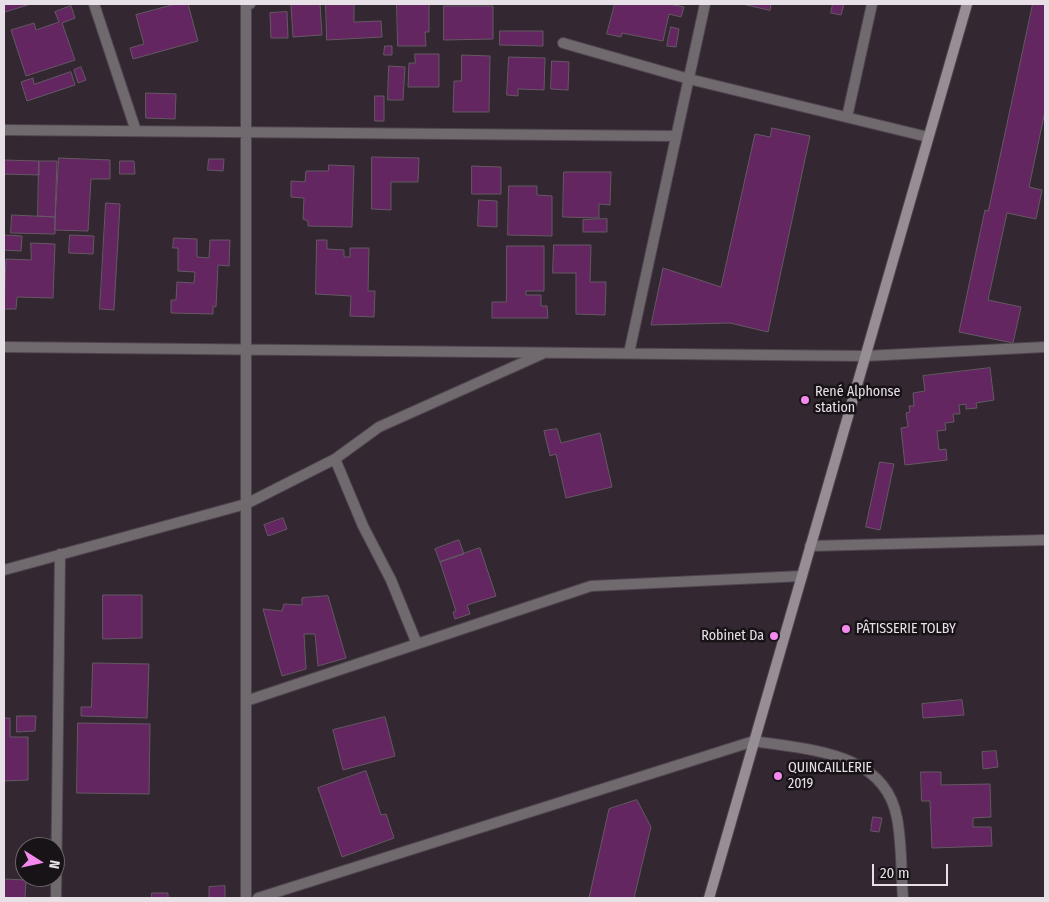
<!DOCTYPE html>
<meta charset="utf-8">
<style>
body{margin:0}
#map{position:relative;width:1049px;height:902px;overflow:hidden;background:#332832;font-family:"Fira Sans Condensed",sans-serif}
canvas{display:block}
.frame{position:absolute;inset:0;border:5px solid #e8e0e7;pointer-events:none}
.north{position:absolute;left:15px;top:837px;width:50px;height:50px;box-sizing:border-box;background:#171317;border:1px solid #6b656a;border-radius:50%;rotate:100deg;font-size:14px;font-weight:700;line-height:20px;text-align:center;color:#e8e0e7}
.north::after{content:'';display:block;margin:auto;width:18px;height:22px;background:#f589ee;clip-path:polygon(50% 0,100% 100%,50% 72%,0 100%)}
.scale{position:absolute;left:872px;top:864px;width:76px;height:22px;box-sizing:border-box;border:2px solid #e8e0e7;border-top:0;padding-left:6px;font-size:15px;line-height:18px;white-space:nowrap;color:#e8e0e7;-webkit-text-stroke:4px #171317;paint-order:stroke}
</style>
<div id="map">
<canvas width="1049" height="902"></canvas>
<div class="frame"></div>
<div class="north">N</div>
<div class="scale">20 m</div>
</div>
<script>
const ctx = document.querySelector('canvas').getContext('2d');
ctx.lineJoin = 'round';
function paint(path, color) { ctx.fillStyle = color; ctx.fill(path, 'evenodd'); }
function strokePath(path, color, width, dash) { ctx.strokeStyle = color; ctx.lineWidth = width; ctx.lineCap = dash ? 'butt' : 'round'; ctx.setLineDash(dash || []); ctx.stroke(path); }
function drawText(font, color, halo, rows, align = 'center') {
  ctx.font = font + ' "Fira Sans Condensed",sans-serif'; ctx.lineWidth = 5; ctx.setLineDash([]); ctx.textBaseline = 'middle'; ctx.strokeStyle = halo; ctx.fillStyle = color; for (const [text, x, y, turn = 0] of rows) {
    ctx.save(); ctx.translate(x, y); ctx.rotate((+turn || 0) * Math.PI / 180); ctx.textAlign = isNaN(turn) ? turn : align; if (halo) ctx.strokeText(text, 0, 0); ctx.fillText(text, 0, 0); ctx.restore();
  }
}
const building = new Path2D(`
 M4,4H31L5,12Z
 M176,4H188L198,41L133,59L130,48L144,44L136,15Z
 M320,4L322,35L293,37L291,5Z
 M326,4H354V22L381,21L382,37L327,40Z
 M397,4H429V32H425L426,46H398Z
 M615,4H669L684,7L681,17L669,14L663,41L622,33L621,37L607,34Z
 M743,4H771L770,10Z
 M833,4H844L841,15L831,13Z
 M1033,4H1045V111L1029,187L1042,190L1036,219L1007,213L988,300L1021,307L1013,343L959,332L985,210L988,211Z
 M71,6L75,18L62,23L75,60L26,76L11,30L34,23L36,30L59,22L55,12Z
 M444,6H493V39L444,40Z
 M287,12L288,38H271L270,13Z
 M671,27L679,29L676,47L667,46Z
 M500,31H543V46L500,45Z
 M385,46H392V55H384Z
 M415,54H439V87H408L409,63H415Z
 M462,55L490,56L489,112H453L454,81H461Z
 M509,57L545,58L544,90L518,89V96L507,95Z
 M552,61L569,62L568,90L551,89Z
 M389,66L405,67L403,100H388Z
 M81,67L86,80L78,83L74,70Z
 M71,72L75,85L27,101L21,82L33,78L34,84Z
 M146,93L176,94L175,119L146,118Z
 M375,96H384V121H375Z
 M772,128L810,136L768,332L730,323L651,325L663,268L721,287L755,134L770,137Z
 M372,157L419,158L418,182H391V210L372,209Z
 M59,158L110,160V179H91L88,231L55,230Z
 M209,159H224L223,171L208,170Z
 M4,160L39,161V175L4,174Z
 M39,161H57L55,217L38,216Z
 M120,161H134L135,174H120Z
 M329,165L354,166L352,227L308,226V221L303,219L304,198L291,197V181L305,182L306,171H328Z
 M472,166L501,167V194H472Z
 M564,172H611L610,205L599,204V218L563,217Z
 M509,186H537V195L552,196V236L508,235Z
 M479,200L497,201V227L478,226Z
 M106,203L120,204L114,310L100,309Z
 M12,215L55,217V234L11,233Z
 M607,219V232H583V220Z
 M4,235L22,236L21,251L4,250Z
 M70,235L94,236L93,254L69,253Z
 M174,238L197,239V257L209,258L210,240H230L229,266L218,265L216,307L213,306V314L171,313V300H176L177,282L194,283L195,272L178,271V248H173Z
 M317,240H327V249L344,250V257H350V248H369L368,291H375L374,317L350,316L351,296L316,294Z
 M31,243L55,244L53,298L17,297L16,309H4L6,259L31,260Z
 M554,245H591L590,282H606L605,315L576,314V273H553Z
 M507,246H544V291H526V295H541V306H547L548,318H492V302H506Z
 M990,368L994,400L976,403L977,408L966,409V404L959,405L960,414H953L954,422L945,423L946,430L937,431L939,450L946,449L947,460L905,465L901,428L908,427L906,413L910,412L909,406H914L913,393L925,391L923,376Z
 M557,429L561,443L600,433L612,487L566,498L556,454L550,456L544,431Z
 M880,462L894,464L880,530L866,527Z
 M283,518L287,529L268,536L264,525Z
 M459,540L464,554L440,562L435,549Z
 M480,548L496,596L467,605L470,614L455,619L453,612L456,611L440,562Z
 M103,595H142V638L103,639Z
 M328,596L346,658L318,666L315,634H304L306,669L282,676L263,609L282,611L284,604L302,605V598Z
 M93,663L149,664L147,718L81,716V707H91Z
 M962,700L964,715L923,718L922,704Z
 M17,716H36L35,731L17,732Z
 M385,717L395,756L343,770L333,730Z
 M4,718H10V737H28V780L4,781Z
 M78,723L150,724L149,794L77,793Z
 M996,751L998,767L983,769L982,752Z
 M366,771L381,815L386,814L394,838L342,857L318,788Z
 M921,772H941V785L990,784L991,817L973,818V827H991L992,846L932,848L930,801H922Z
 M637,800L651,827L634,898H589L609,809Z
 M873,817L882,818L879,832L871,831Z
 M4,879L26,880L25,898H4Z
 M225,886V898H209V887Z
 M152,893H168V898H152Z`);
paint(building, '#632660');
strokePath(building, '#655863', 1);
const street = new Path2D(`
 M94,4L136,131
 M563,43L689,79L928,137
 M847,117L872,4
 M4,130L675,136
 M4,347L865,356L1045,347
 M629,353L705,4
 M335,459L363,526L391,580L417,644
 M810,546L1045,540
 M4,570L246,504L335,459L379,427L542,354
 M246,701L591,586L802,576
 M56,898L60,554
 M246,898V5L250,4
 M258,898L754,741C808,750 885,751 897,818C902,844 901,872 903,898`);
const secondary = new Path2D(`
 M709,898L967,4`);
strokePath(street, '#50454f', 12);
strokePath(secondary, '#50454f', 12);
strokePath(street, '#706a6f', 10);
strokePath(secondary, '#968d95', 10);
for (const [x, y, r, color] of [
 [805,400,5,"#f589ee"],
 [846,629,5,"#f589ee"],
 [774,636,5,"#f589ee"],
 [778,776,5,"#f589ee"]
]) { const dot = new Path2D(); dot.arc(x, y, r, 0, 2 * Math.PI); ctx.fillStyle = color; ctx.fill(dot); strokePath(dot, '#171317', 2); }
drawText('14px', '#e8e0e7', '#171317', [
 ["René Alphonse",815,392],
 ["station",815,408],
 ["PÂTISSERIE TOLBY",856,629],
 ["Robinet Da",764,636,"right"],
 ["QUINCAILLERIE",788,768],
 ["2019",788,784]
], 'left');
</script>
